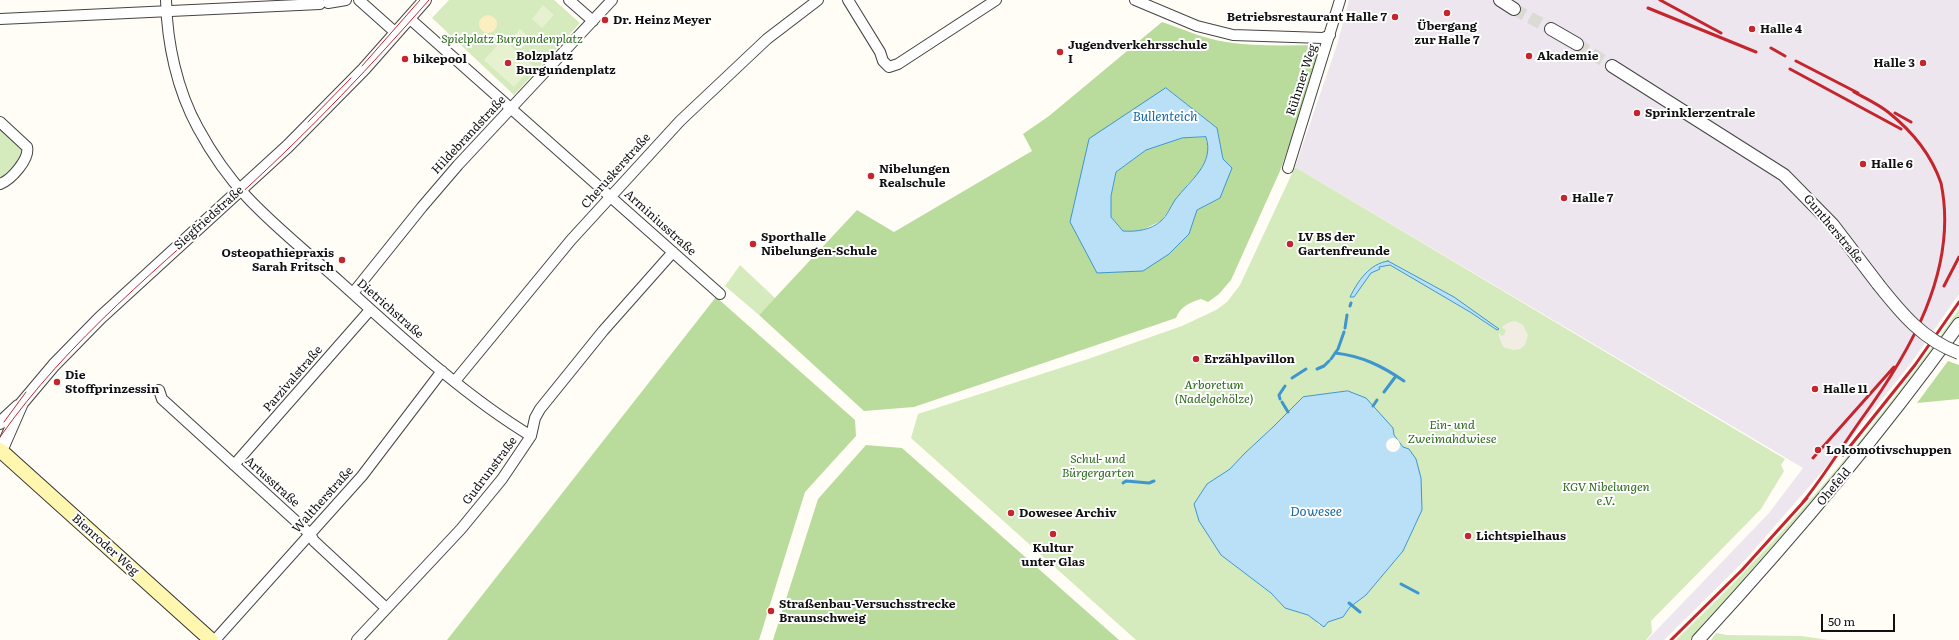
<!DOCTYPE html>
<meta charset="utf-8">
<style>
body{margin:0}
#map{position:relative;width:1959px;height:640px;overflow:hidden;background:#fffdf5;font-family:Literata,serif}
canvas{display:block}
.scale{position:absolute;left:1821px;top:614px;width:74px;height:18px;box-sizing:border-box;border:2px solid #111;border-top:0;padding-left:5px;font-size:12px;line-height:14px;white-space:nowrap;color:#111;-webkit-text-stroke:3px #fff;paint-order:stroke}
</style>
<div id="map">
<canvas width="1959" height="640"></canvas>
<div class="scale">50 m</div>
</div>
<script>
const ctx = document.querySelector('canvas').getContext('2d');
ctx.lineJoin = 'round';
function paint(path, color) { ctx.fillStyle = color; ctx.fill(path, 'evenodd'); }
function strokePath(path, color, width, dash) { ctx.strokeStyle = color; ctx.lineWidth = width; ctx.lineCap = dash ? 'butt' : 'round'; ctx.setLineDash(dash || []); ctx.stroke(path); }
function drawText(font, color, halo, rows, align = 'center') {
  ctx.font = font + ' Literata,serif'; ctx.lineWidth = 4; ctx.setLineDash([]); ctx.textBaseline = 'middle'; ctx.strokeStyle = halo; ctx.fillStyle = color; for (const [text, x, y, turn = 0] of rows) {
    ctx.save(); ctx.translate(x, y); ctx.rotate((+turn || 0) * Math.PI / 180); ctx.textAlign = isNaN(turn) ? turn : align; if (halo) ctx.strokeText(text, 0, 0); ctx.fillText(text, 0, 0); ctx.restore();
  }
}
paint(new Path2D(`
 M1349,0H1959V294L1911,363L1842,449L1746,559L1664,640H1647L1769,513L1803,468L1295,167L1337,45Z`), '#eee6ef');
paint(new Path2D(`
 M449,0H554L580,23L514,95L432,18Z
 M0,129L24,149V155L0,179Z
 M1295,167L1785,459L1781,465L1784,471L1761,509L1651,621L1652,633L1646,640H1136L911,438L918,414L1088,359L1182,326L1216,310L1227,302L1240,285ZM1348,391L1394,435L1403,447L1409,449L1422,510L1403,551L1366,595L1350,607L1343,617L1319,625L1316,620L1308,615L1285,608L1271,593L1221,555L1195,504L1207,484L1230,469L1303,397Z
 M740,265L775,298L759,315L725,286Z
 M1959,309V317C1877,430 1786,538 1690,640H1676C1781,540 1876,428 1959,309Z
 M1716,633L1727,635L1802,636L1828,640H1711Z`), '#d5ebbd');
paint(new Path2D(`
 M1162,22C1183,29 1204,39 1226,42C1258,47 1292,45 1324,45L1280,171L1231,280L1219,294L1208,302L1201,299C1190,302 1180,307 1176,318L914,407L864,411L759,315L857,210L894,232L1032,151L1023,134L1049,116ZM1166,88L1217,128L1223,159L1220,198L1197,210L1189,234L1169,254L1070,222Z
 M1206,137L1209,150L1202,170L1188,184L1161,221L1138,232L1123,231L1111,217V196L1116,172L1146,150L1182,138Z
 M716,297L855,420L856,436L805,492L759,640H447Z
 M1948,361L1959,365V399L1917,403Z
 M866,445L902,448L1119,640H773L818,499Z`), '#b9dc9c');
paint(new Path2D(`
 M479 24a9 9 0 1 1 18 0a9 9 0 1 1-18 0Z`), '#fbeec1');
paint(new Path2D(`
 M543,5L554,15L542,28L532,19Z
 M520,29L530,38L521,49L511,40Z
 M503,39L533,66L514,87L484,60Z`), '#e6f2cf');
paint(new Path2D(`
 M1515,321L1523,325L1528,335L1525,345L1520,349L1514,350L1505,348L1502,345L1498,333L1502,336L1504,335L1506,330L1502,328L1503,326L1510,322Z`), '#f1ede2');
const water = new Path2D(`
 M1166,88L1217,128L1223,159L1232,168L1220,198L1197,210L1189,234L1169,254L1143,271L1097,273L1070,222L1089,139ZM1206,137C1215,164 1190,180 1175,200C1171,206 1167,216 1161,221C1151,230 1136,232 1123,231L1111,217V196L1116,172L1146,150L1182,138Z
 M1388,261L1454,297L1499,329L1497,330L1470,312L1390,265L1379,267L1380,269L1371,273L1354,297H1350C1358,281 1369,264 1388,261Z
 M1348,391L1366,398L1393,428L1394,435L1403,447L1409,449L1416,459L1421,478L1422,510L1403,551L1366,595L1350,607L1343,617L1328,622L1324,627L1308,615L1285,608L1271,593L1221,555L1199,521L1194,504L1207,484L1230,469L1244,454L1273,427L1303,397Z`);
paint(water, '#b9e0f7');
strokePath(water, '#3f96cf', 1);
paint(new Path2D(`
 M1386 445a7 7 0 1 1 14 0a7 7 0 1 1-14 0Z`), '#fffdf5');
strokePath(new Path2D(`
 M1350,306L1351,303
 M1345,328L1347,315
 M1335,353C1362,356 1382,366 1404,381
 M1331,359L1338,349L1344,332
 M1317,369L1324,366L1329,361
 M1292,378L1306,369
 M1384,392L1396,376
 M1280,399L1279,395L1285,386
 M1282,402L1288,412
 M1373,406L1377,400
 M1123,483L1126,481L1149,483L1154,481
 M1401,584L1418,593
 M1349,603L1360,612`), '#3f96cf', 3);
strokePath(new Path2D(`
 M1514,9L1551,29
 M1577,44L1612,66`), '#dbdad3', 12, [12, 6]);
const minor = new Path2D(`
 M166,0C167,43 177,90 198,128C211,152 228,177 247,197C275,227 308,253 339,281C398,334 463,395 531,436
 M359,0L396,33
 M569,0L593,21
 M848,0L880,52L883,61L889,67L898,64L996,0
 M1135,0L1197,26L1233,35L1323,38L1330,35
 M328,3L346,0
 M409,18L720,294
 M0,19L320,4
 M0,122L27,147C30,159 11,180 0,184
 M1288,168L1340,0
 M353,293L422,207L458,165L612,0
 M455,381L571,240L680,121L767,39L818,0
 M159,390L162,399L310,534L314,541L386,608
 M234,465L370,310
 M215,640L362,476L442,371
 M357,640L461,529L502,479L531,436L535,418L540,409L603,331L673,252`);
const tertiary = new Path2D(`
 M1500,0L1514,9
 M1551,29L1577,44
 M1612,66L1784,175L1833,225L1878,284
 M0,423L18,406
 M1,451L22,403L54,365L100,318L288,146L364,69L425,0
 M1698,640C1791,539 1879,436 1959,324`);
const secondary = new Path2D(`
 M0,450L211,640`);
strokePath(minor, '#444', 12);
strokePath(tertiary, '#444', 14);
strokePath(secondary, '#333', 16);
strokePath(minor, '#fff', 10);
strokePath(tertiary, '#fff', 12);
strokePath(secondary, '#fff6b0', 14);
strokePath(new Path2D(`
 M362,66L420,0
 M308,122L351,78
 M4,422L26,392
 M0,437C68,340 162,265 249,186C313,127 372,65 429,0`), '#c4262e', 1);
strokePath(new Path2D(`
 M1660,0L1721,33
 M1648,8L1756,52
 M1771,48L1785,56
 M1796,61L1858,93
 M1790,69L1901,129
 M1895,113L1911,122
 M1944,286L1959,257
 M1843,455L1915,365L1959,302
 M1813,458L1894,367
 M1803,502C1824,476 1841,448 1860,421C1909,354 1959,270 1941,183C1931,154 1912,131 1888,112C1878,104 1865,98 1854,92
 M1671,640L1742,570L1807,498`), '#c4262e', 3);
const tertiaryBridge = new Path2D(`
 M1878,284C1901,313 1923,340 1959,353`);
strokePath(tertiaryBridge, '#444', 14, []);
strokePath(tertiaryBridge, '#fff', 12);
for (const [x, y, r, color] of [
 [1447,13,4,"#c4262e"],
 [1395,17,4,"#c4262e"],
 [605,20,4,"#c4262e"],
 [1752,29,4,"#c4262e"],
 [1060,52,4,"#c4262e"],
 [1529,56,4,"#c4262e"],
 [405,59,4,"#c4262e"],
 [508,63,4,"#c4262e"],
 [1923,63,4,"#c4262e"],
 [1637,113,4,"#c4262e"],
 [1863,164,4,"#c4262e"],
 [871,176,4,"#c4262e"],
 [1564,198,4,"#c4262e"],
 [753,244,4,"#c4262e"],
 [1290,244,4,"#c4262e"],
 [342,260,4,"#c4262e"],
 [1196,359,4,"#c4262e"],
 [57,382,4,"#c4262e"],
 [1815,389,4,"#c4262e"],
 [1818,450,4,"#c4262e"],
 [1011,513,4,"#c4262e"],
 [1053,534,4,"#c4262e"],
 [1468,536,4,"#c4262e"],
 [771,611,4,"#c4262e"]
]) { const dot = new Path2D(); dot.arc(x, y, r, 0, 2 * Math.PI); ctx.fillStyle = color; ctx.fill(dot); strokePath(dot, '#fff', 1.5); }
drawText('bold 12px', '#111', '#fff', [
 ["Betriebsrestaurant Halle 7",1387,17,"right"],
 ["Dr. Heinz Meyer",613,20],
 ["Übergang",1447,26,"center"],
 ["zur Halle 7",1447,40,"center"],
 ["Halle 4",1760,29],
 ["Jugendverkehrsschule",1068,45],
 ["I",1068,59],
 ["Bolzplatz",516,56],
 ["Burgundenplatz",516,70],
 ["Akademie",1537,56],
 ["bikepool",413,59],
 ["Halle 3",1915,63,"right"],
 ["Sprinklerzentrale",1645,113],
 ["Halle 6",1871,164],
 ["Nibelungen",879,169],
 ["Realschule",879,183],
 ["Halle 7",1572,198],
 ["Sporthalle",761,237],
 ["Nibelungen-Schule",761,251],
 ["LV BS der",1298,237],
 ["Gartenfreunde",1298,251],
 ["Osteopathiepraxis",334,253,"right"],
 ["Sarah Fritsch",334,267,"right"],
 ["Erzählpavillon",1204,359],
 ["Die",65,375],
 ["Stoffprinzessin",65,389],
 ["Halle 11",1823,389],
 ["Lokomotivschuppen",1826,450],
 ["Dowesee Archiv",1019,513],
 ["Lichtspielhaus",1476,536],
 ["Kultur",1053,548,"center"],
 ["unter Glas",1053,562,"center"],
 ["Straßenbau-Versuchsstrecke",779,604],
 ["Braunschweig",779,618]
], 'left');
drawText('italic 12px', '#2f6b1f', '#fff', [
 ["Spielplatz Burgundenplatz",512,39],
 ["Arboretum",1214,385],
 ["(Nadelgehölze)",1214,399],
 ["Ein- und",1452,425],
 ["Zweimahdwiese",1452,439],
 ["Schul- und",1098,459],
 ["Bürgergarten",1098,473],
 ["KGV Nibelungen",1606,487],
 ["e.V.",1606,501]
]);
drawText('12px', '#111', '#fff', [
 ["Rühmer Weg",1302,80,-72],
 ["Hildebrandstraße",469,135,-47],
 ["Cheruskerstraße",616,171,-48],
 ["Siegfriedstraße",209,218,-42],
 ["Arminiusstraße",660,223,42],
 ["Guntherstraße",1833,229,50],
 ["Dietrichstraße",390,309,41],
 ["Parzivalstraße",293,379,-49],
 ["Gudrunstraße",490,471,-53],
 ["Artusstraße",272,482,42],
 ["Ohefeld",1834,487,-50],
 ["Waltherstraße",323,500,-48],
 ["Bienroder Weg",105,545,42]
]);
drawText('italic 13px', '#1768a6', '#fff', [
 ["Bullenteich",1165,117],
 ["Dowesee",1316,512]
]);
</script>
